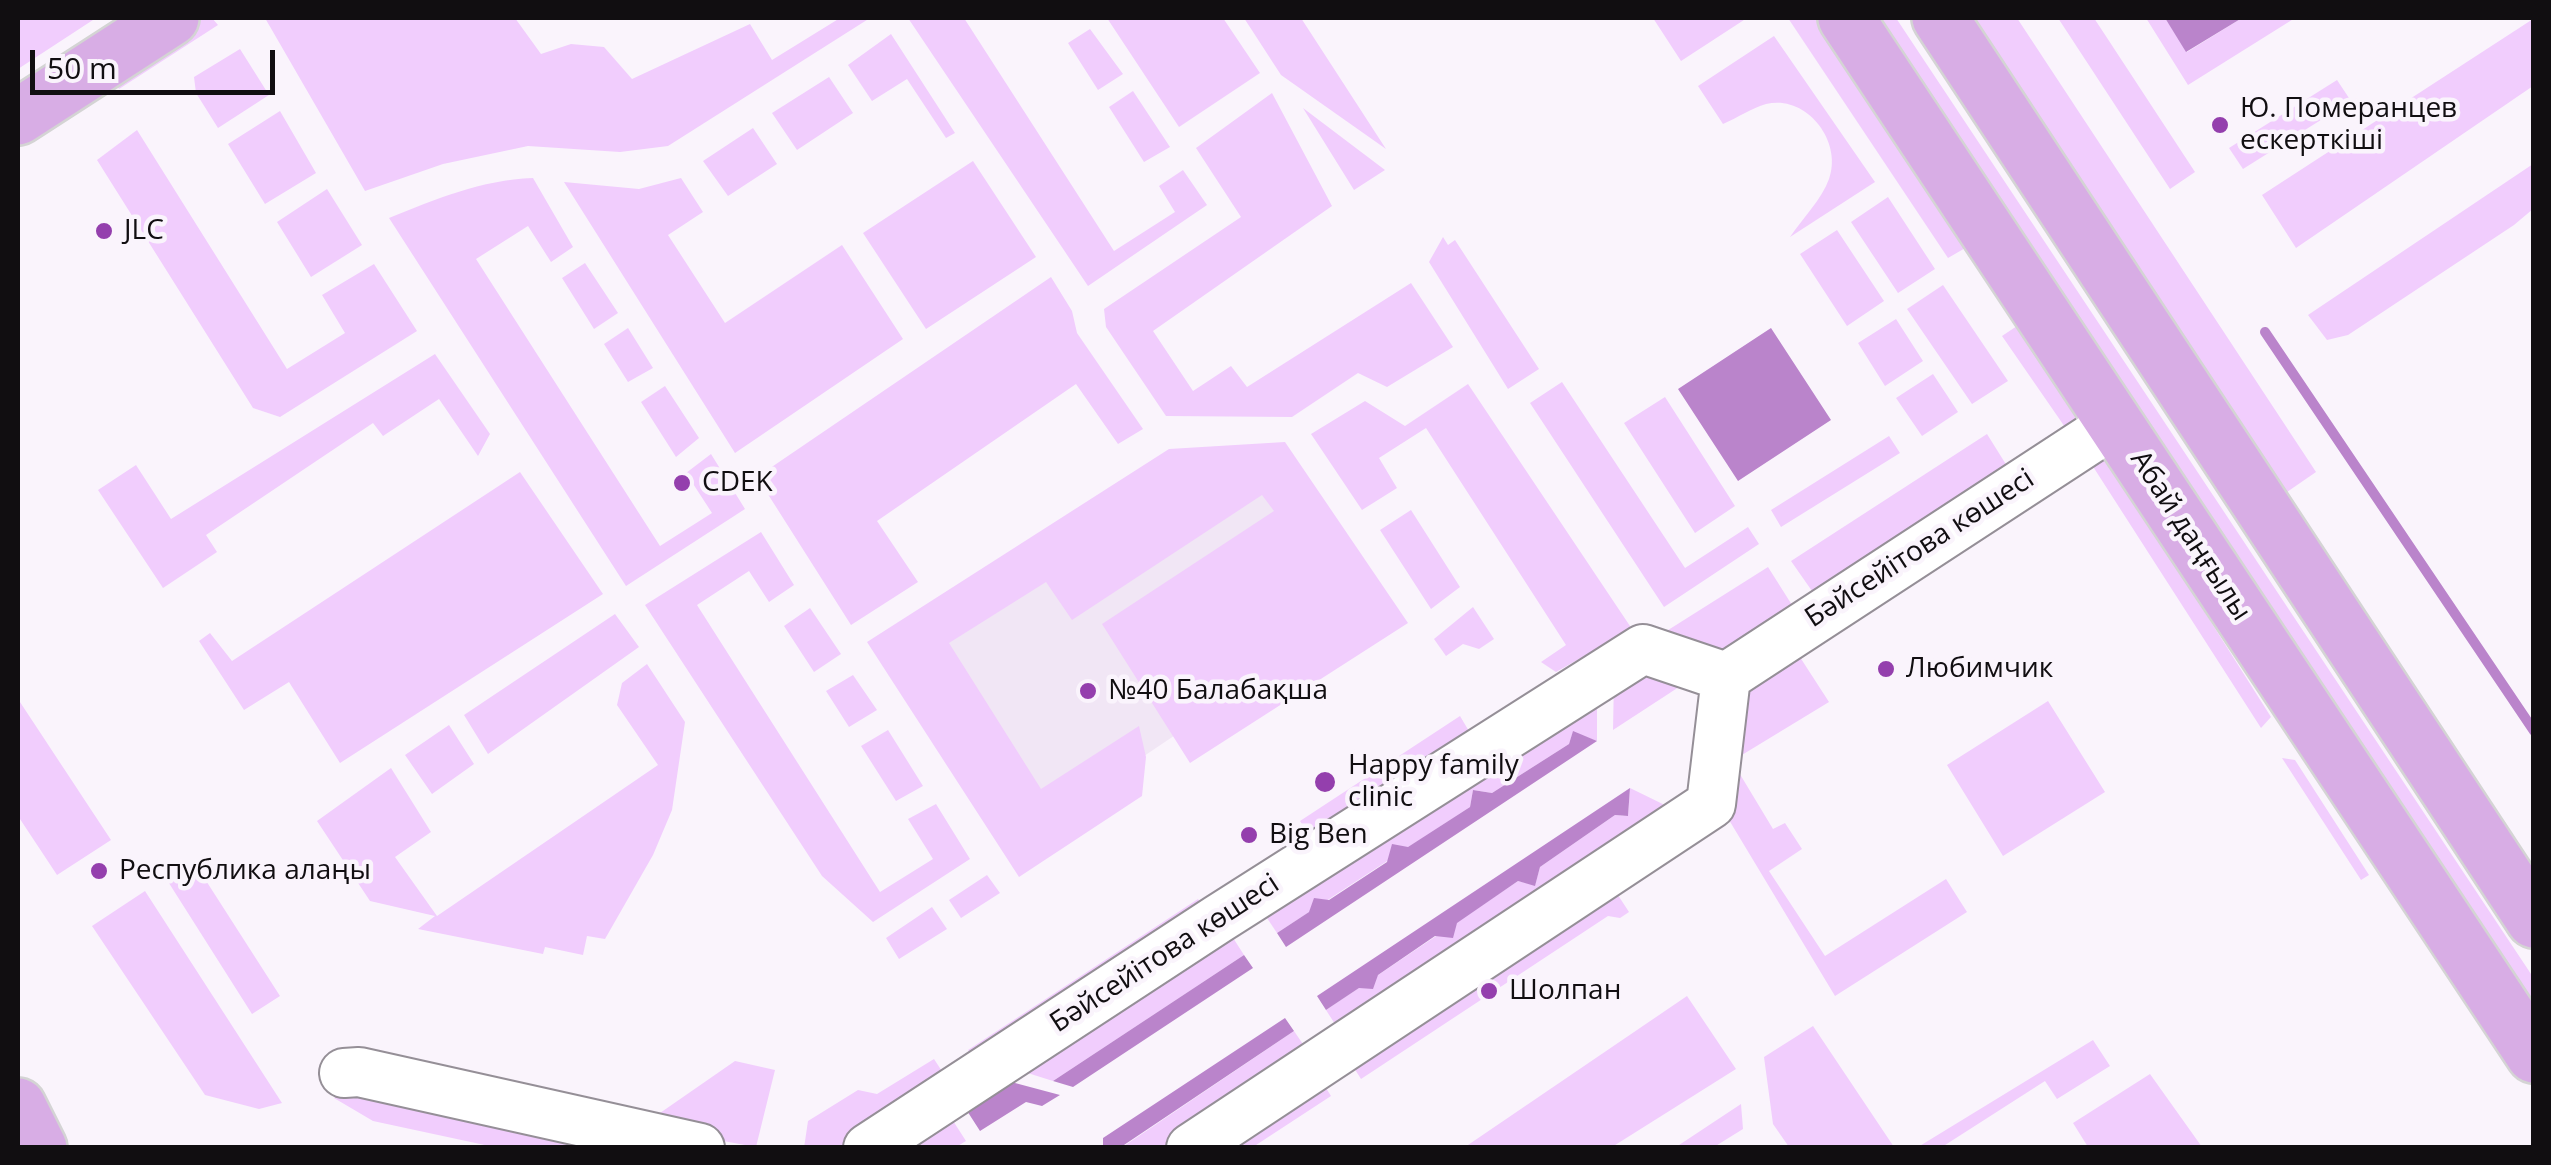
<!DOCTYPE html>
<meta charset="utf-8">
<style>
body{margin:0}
#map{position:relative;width:2551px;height:1165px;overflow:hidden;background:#faf4fc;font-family:"Open Sans",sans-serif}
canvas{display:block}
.frame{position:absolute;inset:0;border:20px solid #110e11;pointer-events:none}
.scale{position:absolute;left:30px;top:50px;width:245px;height:45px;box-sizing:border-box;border:5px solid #110e11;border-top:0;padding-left:12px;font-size:30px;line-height:35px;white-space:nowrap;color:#110e11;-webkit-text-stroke:8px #faf4fc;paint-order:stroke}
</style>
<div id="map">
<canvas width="2551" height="1165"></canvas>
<div class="frame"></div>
<div class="scale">50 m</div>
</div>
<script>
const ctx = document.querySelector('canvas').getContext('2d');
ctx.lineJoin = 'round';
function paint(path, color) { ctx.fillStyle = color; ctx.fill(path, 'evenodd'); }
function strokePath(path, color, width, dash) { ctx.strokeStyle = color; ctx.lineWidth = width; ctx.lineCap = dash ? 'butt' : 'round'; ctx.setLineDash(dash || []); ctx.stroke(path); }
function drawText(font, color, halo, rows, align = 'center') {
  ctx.font = font + ' "Open Sans",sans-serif'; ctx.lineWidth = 9; ctx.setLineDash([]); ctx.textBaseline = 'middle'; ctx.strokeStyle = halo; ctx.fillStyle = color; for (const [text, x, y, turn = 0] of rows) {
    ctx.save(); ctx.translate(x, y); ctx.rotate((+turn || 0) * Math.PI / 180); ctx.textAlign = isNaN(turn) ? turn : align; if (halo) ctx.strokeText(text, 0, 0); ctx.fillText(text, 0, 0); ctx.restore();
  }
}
paint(new Path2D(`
 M1268,463L1362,609L1027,835L904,646Z`), '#f1e6f5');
paint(new Path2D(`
 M18,18H96L18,69Z
 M196,18H212L218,25L119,89L108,73Z
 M265,18H515L541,54L571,44L604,47L632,79L750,24L772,60L840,18H870L668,146L620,152L528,146L443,164L365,191Z
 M908,18H964L1114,251L1175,212L1159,186L1183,170L1207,205L1088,286Z
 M1107,18H1223L1260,73L1179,127Z
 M1244,18H1301L1386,149L1281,75Z
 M1653,18H1747L1681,61Z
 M1788,18H1816L1967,247L1948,258Z
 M1870,18H1896L2533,977V1022Z
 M1969,18H2017L2316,472L2287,492Z
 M2058,18H2094L2195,172L2170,189Z
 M2146,18H2165L2187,52L2242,18H2295L2188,85Z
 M2533,19V86L2296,248L2262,195Z
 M1090,29L1123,74L1098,90L1068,43Z
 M891,34L955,133L946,138L907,79L872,101L848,65Z
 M1774,36L1875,182L1790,237C1802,219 1822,199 1829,179C1843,142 1807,94 1766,104C1752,108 1737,118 1723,124L1698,86Z
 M240,49L269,95L218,128L196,93L194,77Z
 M829,77L853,113L797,150L772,113Z
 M2337,80L2351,101L2243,169L2229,148Z
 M1133,91L1170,147L1144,162L1109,107Z
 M1272,93L1332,206L1153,331L1193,391L1231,366L1247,387L1411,283L1453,347L1387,387L1358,373L1292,417L1166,416L1106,327L1104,309L1241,217L1196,148Z
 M1303,108L1385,170L1354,190Z
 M280,111L316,173L265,204L228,144Z
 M753,128L777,164L728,196L703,161Z
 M137,130L287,369L345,333L322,295L374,264L417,331L280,417L253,408L97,160Z
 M973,161L1036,257L926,329L863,233Z
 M2533,164V209L2514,225L2348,335L2327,340L2308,315Z
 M533,178L573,247L551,262L528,226L476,259L660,546L712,513L686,473L711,454L745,509L626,586L389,218C436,199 481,180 533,178Z
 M681,178L703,212L668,235L725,323L842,245L903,339L735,453L564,182L639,189Z
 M327,189L362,245L311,277L277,222Z
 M1888,197L1935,269L1898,293L1851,222Z
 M1837,230L1884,301L1847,326L1800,254Z
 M1443,237L1448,245L1455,240L1539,369L1508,389L1429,262Z
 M585,263L618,313L594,329L562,278Z
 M1051,277L1072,311L1077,333L1143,429L1118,444L1076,384L877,521L918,582L851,625L757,477Z
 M1943,285L2008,381L1972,404L1907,309Z
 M1896,319L1923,361L1885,386L1858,343Z
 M2017,326L2081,420L2067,430L2002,336Z
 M628,328L653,368L628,382L604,344Z
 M435,354L490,434L478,456L439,399L383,436L373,423L206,535L217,552L163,588L98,490L136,465L171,519Z
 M1933,374L1958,412L1922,436L1896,398Z
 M1562,382L1685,568L1748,527L1759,544L1664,607L1530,403Z
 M1468,384L1632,629L1556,672L1541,662L1566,645L1426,428L1379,458L1397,488L1362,510L1311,434L1365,401L1405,426Z
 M665,386L699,438L676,457L641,402Z
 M1665,397L1735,506L1695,533L1624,423Z
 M1987,434L2007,466L1812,591L1791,561Z
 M1889,436L1900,453L1781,527L1771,510Z
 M1285,442L1408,623L1190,763L1102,624L1274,511L1262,495L1072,620L1046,582L949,643L1041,789L1139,726L1146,757L1142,796L1019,877L867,642L1169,449Z
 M2106,456L2271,717L2261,728L2092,465Z
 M520,472L603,594L340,763L289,682L244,710L199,641L210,633L232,661Z
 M1411,510L1460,587L1431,609L1380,530Z
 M761,532L794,585L769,602L749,571L697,605L880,892L933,859L908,819L936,804L970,859L873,922L822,876L645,605Z
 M1768,567L1792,605L1718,653L1665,632Z
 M1473,607L1494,639L1479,649L1463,644L1446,656L1434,639Z
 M810,608L841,654L814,672L784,626Z
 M615,614L639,647L488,754L464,715Z
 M1796,651L1829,702L1732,761L1773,829L1785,823L1802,849L1769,871L1825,956L1946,879L1967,912L1835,996L1726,815L1738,688Z
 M1640,663L1682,685L1613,730L1614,679Z
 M647,664L685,722L672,810L653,855L605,939L587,936L583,955L545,947L543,954L418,929L435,916L370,901L317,821L391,768L431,832L395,857L437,916L658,765L617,705L622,683Z
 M853,675L877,710L849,727L826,691Z
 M1597,690V741L1573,732L1569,744L1492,793L1473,790L1470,807L1277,933L1261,909Z
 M18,699L111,840L57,875L18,816Z
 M2048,701L2105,792L2003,856L1947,765Z
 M1460,716L1476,743L1313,842L1300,821Z
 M449,725L474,764L432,794L405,755Z
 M888,730L923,786L896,801L861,746Z
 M2282,758L2295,760L2369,875L2361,880Z
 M1630,788L1677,811L1342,1035L1326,1010L1518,881L1535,885L1540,867L1615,815L1628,816Z
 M194,862L280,996L252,1014L167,880Z
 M987,875L1000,893L961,918L949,900Z
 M1612,886L1629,912L1620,918L1608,916L1361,1079L1349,1060Z
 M145,891L282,1103L259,1109L205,1095L92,926Z
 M1198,899L1207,914L976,1061L968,1050Z
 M932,907L947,929L899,959L886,938Z
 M1228,930L1244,955L1053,1081L1015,1069Z
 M1687,996L1736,1069L1612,1147H1465Z
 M1813,1026L1894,1147H1789L1773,1124L1764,1057Z
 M1294,1031L1311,1056L1173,1147L1121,1148Z
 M2093,1040L2110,1066L2057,1099L2045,1081L1942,1147H1918Z
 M934,1059L949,1082L848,1147L804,1148L808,1121L858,1090L877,1094Z
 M735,1061L775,1070L756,1147L674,1132L660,1113Z
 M2150,1074L2202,1147H2088L2073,1123Z
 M1321,1080L1331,1096L1253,1147L1217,1148Z
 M345,1090L577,1129L575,1147H494L373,1121L334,1098Z
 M1741,1104L1743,1129L1714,1147H1676Z
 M948,1113L966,1141L956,1147L898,1148Z`), '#f1cdfd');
paint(new Path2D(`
 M2165,18H2242L2186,52Z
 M1771,328L1831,420L1738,481L1678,389Z
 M1573,731L1597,741L1286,947L1277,933L1309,912L1314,898L1329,900L1387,862L1392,844L1408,847L1470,807L1473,790L1492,793L1569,744Z
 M1630,788L1628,816L1615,815L1540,867L1535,886L1518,881L1457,923L1453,938L1435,936L1378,975L1373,989L1359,988L1326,1010L1317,996Z
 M1244,955L1253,968L1073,1087L1053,1081Z
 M1285,1018L1294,1031L1121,1147H1103V1138Z
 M1000,1079L1060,1095L1042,1106L1026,1102L980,1131L962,1103Z`), '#ba84cb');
strokePath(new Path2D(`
 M2265,332L2534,731`), '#ba84cb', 10);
const minor = new Path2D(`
 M344,1073L359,1072L700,1148
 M868,1148L1218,919L1643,649L1726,677
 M1191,1148L1711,804L1726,677L2115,423`);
const major = new Path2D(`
 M1846,18L2534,1055
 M1940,18L2534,920
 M18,117L171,18
 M18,1106L39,1148`);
strokePath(minor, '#958f97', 52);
strokePath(major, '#d4d4d4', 60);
strokePath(minor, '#fff', 48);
strokePath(major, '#d8ade5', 55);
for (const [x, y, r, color] of [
 [2220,125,10,"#943fad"],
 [104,231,10,"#943fad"],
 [682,483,10,"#943fad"],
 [1886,669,10,"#943fad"],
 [1088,691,10,"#943fad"],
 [1325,782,12,"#943fad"],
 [1249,835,10,"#943fad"],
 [99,871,10,"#943fad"],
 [1489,991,10,"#943fad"]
]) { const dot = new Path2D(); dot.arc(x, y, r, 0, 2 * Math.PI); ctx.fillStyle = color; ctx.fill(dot); strokePath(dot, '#faf4fc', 4); }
drawText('28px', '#110e11', '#faf4fc', [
 ["Ю. Померанцев",2240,109],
 ["ескерткіші",2240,141],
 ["JLC",124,231],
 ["CDEK",702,483],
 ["Любимчик",1906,669],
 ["№40 Балабақша",1108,691],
 ["Happy family",1348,766],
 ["clinic",1348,798],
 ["Big Ben",1269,835],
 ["Республика алаңы",119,871],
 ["Шолпан",1509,991]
], 'left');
drawText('28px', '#110e11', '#faf4fc', [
 ["Абай даңғылы",2190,536,57],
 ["Бәйсейітова көшесі",1920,549,-33],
 ["Бәйсейітова көшесі",1165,954,-33]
]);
</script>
